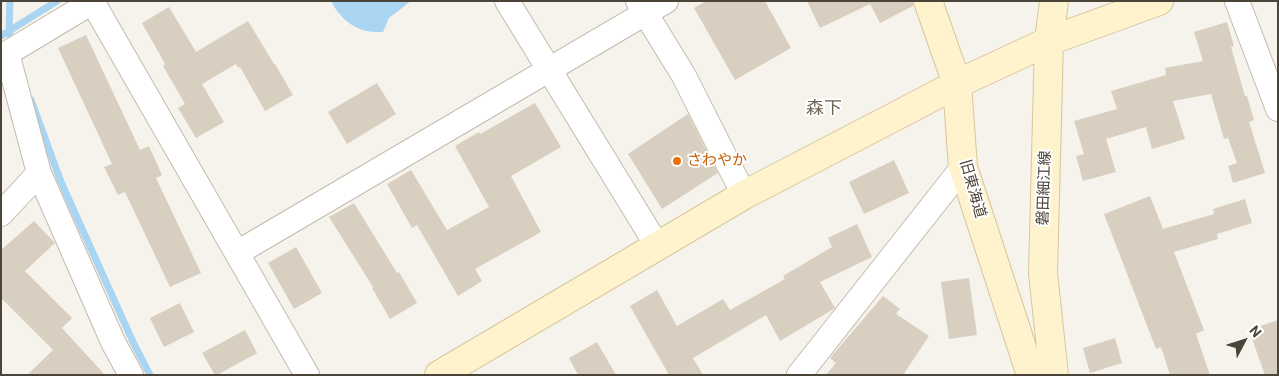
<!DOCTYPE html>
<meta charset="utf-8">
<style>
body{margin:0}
#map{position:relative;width:1279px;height:376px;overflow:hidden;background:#f6f3ec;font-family:Roboto,sans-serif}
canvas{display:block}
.frame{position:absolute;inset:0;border:2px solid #4b4439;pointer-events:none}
.north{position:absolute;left:1219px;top:316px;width:50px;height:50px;-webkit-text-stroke:4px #fff;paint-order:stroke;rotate:50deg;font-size:14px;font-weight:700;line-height:20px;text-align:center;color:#4b4439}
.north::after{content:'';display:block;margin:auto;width:18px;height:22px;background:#4b4439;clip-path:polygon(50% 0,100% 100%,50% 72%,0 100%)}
</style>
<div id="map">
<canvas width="1279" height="376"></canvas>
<div class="frame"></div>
<div class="north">N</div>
</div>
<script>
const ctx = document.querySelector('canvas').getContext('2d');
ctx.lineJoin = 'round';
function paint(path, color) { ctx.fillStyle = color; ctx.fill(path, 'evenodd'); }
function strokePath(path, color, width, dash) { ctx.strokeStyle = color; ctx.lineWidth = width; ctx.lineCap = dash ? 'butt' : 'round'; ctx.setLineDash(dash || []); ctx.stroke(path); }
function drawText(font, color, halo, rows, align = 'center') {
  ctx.font = font + ' Roboto,"Noto Sans JP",sans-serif'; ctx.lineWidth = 4; ctx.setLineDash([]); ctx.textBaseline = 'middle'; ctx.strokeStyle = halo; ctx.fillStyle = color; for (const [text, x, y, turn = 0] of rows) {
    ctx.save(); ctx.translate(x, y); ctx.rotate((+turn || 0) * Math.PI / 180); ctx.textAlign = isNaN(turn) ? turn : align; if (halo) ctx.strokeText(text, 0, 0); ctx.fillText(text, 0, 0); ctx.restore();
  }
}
paint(new Path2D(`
 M331,1H411L389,18L383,32C378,32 372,32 367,31C351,28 338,15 331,1Z`), '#a9d4f2');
strokePath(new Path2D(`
 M10,1L9,31L13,45
 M1,36L57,1
 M31,100L61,182L133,342L150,375`), '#a9d4f2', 7);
paint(new Path2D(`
 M706,1H765L791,48L735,80L694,8Z
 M807,1H913V6L880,23L870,4L820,28Z
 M169,7L196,52L248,21L274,64H275L293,95L265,111L240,67L238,68L236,64L202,84L224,122L196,138L178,108L185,104L163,66L165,64L142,23Z
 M1227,22L1234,46L1231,47L1245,96H1247L1254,120L1249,122L1265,173L1233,183L1228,166L1237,163L1228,138L1224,139L1211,94L1173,101L1185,139L1152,149L1146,127L1106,139L1116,172L1083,181L1076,156L1084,154L1074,121L1117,109L1111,91L1166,75L1165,68L1203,61L1194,32Z
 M86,35L140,150L149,146L162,175L156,178L201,273L170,287L125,192L118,195L104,167L112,164L58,48Z
 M377,83L396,114L347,144L328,112Z
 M535,103L561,147L511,176L541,232L475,269L482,281L458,296L417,225L412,228L387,184L411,170L447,230L489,207L455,146L479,132L480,134Z
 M688,114L718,173L662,209L628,154Z
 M894,160L909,193L864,214L849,182Z
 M1150,196L1163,229L1214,214L1213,209L1245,199L1252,223L1217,234L1218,239L1174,252L1204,330L1196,334L1210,375H1170L1161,347L1156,349L1104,214Z
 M354,203L397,273L399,272L417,303L390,319L372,288L373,287L329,217Z
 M34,221L55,243L25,271L72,318L62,328L105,375H27L53,350L1,298V250Z
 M857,224L872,257L820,282L835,308L832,310L780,341L766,315L693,358L703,375H669L630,306L657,290L677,326L723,299L730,310L785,279L783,276L832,247L828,238Z
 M296,247L322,293L294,309L268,263Z
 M969,278L977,335L949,339L941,282Z
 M883,296L900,309L896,314L929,336L903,375H826L836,363L830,358Z
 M180,303L194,332L164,347L150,318Z
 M1278,320V375H1265L1249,330Z
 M245,330L257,353L217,375H215L202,353Z
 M1115,338L1122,363L1090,373L1083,348Z
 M597,342L616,375H578L569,358Z`), '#d8cfc1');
const street = new Path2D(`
 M92,1L307,375
 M507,1L658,247
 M638,1L684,76L744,195
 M1237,1L1278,109
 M7,53L39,173L113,342L131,375
 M1,57L94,1
 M1,214L39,173
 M237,253L666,1
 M799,375L963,167`);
const secondary = new Path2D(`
 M928,1L957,84L963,167L1031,375
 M439,375L744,195L917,105L957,84L1049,41L1159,1
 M1054,375L1043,273L1049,41L1054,1`);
strokePath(street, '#c2bbae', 26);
strokePath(secondary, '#d6c79b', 30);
strokePath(street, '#fff', 24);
strokePath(secondary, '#fff3cd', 28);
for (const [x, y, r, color] of [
 [677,161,5,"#e8710a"]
]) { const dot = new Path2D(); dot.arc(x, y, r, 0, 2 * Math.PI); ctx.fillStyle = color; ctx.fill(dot); strokePath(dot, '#fff', 2); }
drawText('15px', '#c56008', '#fff', [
 ["さわやか",687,161]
], 'left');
drawText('15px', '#4b4439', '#fff', [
 ["磐田細江線",1045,188,-88],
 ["旧東海道",972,189,74]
]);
drawText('18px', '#6e6250', '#fff', [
 ["森下",824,109]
]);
</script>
